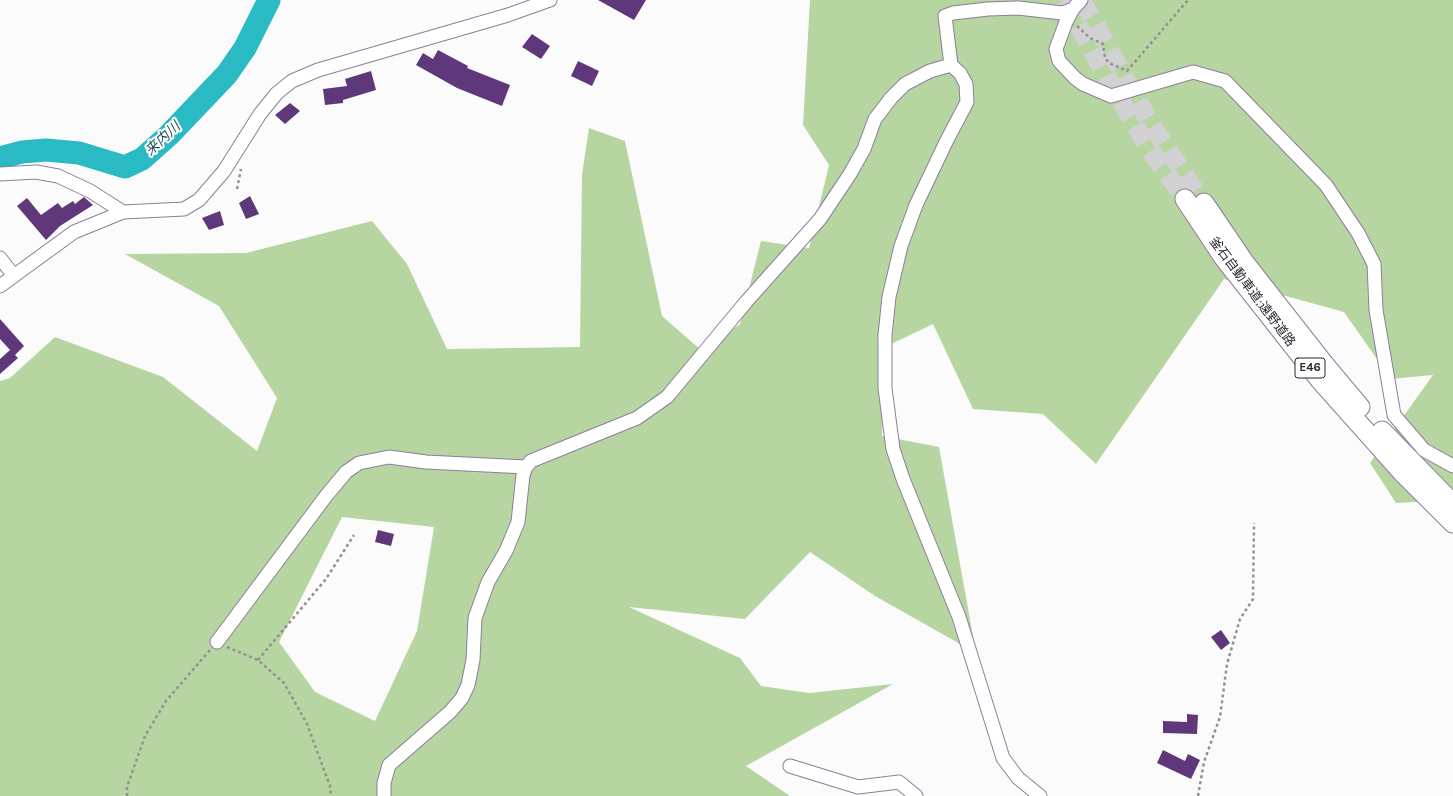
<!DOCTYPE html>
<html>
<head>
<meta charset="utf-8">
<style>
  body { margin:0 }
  canvas { display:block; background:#fbfbfb }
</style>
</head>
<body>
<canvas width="1453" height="796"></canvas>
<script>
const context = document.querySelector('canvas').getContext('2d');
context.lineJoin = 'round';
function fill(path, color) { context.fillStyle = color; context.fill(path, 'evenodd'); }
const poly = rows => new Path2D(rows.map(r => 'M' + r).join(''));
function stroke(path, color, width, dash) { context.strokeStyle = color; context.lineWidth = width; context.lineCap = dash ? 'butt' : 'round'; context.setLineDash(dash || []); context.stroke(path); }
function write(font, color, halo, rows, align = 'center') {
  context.font = font + ' Karla,"Noto Sans JP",sans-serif'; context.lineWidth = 4; context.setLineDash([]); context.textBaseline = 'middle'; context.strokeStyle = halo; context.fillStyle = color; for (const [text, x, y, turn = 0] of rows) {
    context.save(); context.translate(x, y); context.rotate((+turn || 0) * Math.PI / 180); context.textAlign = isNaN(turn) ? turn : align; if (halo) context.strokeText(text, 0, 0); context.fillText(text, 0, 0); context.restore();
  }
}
const green = poly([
  [810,0,1453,0,1453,500,1396,503,1370,463,1433,375,1391,379,1344,312,1224,279,1096,464,1043,414,973,409,933,324,885,347,882,436,939,447,976,653,875,596,810,552,745,619,629,607,740,658,761,686,809,693,893,684,746,766,790,796,0,796,0,381,10,378,55,337,163,377,257,451,277,398,219,306,125,254,246,253,372,221,407,264,447,349,580,347,582,175,589,128,625,141,662,316,701,350,740,324,761,241,809,248,829,165,803,125],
  [342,517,434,527,417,631,375,721,315,692,279,642]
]);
const river = poly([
  [0,158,22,152,46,150,79,153,125,167,142,159,169,135,227,74,245,48,269,0]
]);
const building = poly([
  [598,0,646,0,634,20],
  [532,34,550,46,541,59,522,47],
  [438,50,468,66,467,68,510,85,502,106,457,88,416,65,423,53,433,59],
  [578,61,599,71,592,86,571,76],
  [371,71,376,90,343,100,343,103,325,105,323,89,347,86,345,79],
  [290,103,300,111,285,124,275,115],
  [250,196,259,214,246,219,239,203],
  [84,197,93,205,60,226,46,240,17,206,27,198,41,215,58,203,62,208,73,201,75,204],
  [220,211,224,225,209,230,202,218],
  [0,319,24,346,15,355,18,358,0,374,0,359,10,350,0,339],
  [378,530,394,534,391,546,375,542],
  [1221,630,1230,643,1221,650,1211,637],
  [1187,714,1198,715,1197,734,1163,733,1163,721,1187,722],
  [1163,750,1185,761,1188,754,1200,760,1191,779,1157,763]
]);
const highwayTunnel = poly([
  [1064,0,1112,86,1148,147,1185,199],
  [1082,0,1149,121,1196,192]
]);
const path = poly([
  [1077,26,1090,38,1103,44,1105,58,1109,63,1127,71,1188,0],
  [237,189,241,169],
  [227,647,258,660,284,683,307,724,330,786,331,796],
  [258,660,326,579,354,535],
  [127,796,127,787,145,736,166,701,210,650],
  [1198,796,1204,762,1220,717,1227,664,1240,619,1253,599,1254,523]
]);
const minor = poly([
  [1081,0,1073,9,1066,22,1056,49,1059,61,1075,78,1083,84,1111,96,1193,72,1225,81,1326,185,1358,233,1374,264,1376,310,1394,415,1424,450,1453,466],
  [0,174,36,172,58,176,90,191,123,212],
  [0,258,14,276],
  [0,286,74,232,123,212,184,209,199,200,224,171,260,114,277,93,292,81,318,70,508,15,550,0],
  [217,642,326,496,346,472,359,463,389,457,426,462,526,467],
  [790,766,858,787,899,782,916,796],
  [384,796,384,783,389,765,450,712,462,698,468,685,473,660,475,618,488,582,506,551,518,522,523,475,526,467,531,461,637,418,667,397,746,302,820,219,850,174,864,149,875,119,891,98,905,84,930,71,951,65],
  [1040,796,1018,778,1003,758,959,617,903,479,893,449,885,388,885,335,889,297,901,246,916,205,946,142,967,102,966,84,960,73,951,65,945,16,953,13,988,9,1018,8,1062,13,1073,9]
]);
const highway = poly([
  [1185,199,1224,258,1320,380,1402,472,1453,523],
  [1204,203,1244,262,1324,364,1360,407],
  [1382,431,1453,504]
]);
const shields = [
  [1310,368,30]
];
const shieldNames = [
  ["E46",1310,368]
];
const streetNames = [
  ["釜石自動車道;遠野道路",1252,292,53]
];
const waterNames = [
  ["来内川",163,139,-43]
];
fill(green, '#b6d5a1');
stroke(river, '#29bac3', 23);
fill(building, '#5f387c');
stroke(highwayTunnel, '#d1d0d2', 19, [19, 10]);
stroke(minor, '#8d7e9c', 15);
stroke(highway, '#8d7e9c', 21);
stroke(path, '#928f95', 2.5, [3, 3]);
stroke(minor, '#fff', 13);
stroke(highway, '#fff', 19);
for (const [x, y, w] of shields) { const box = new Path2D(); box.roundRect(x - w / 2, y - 10, w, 20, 3); context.fillStyle = '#fff'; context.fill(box); stroke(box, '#2a2430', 1); }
write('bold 12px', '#2a2430', null, shieldNames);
write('13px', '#2a2430', '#fff', streetNames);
write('italic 14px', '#195256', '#fff', waterNames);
</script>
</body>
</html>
